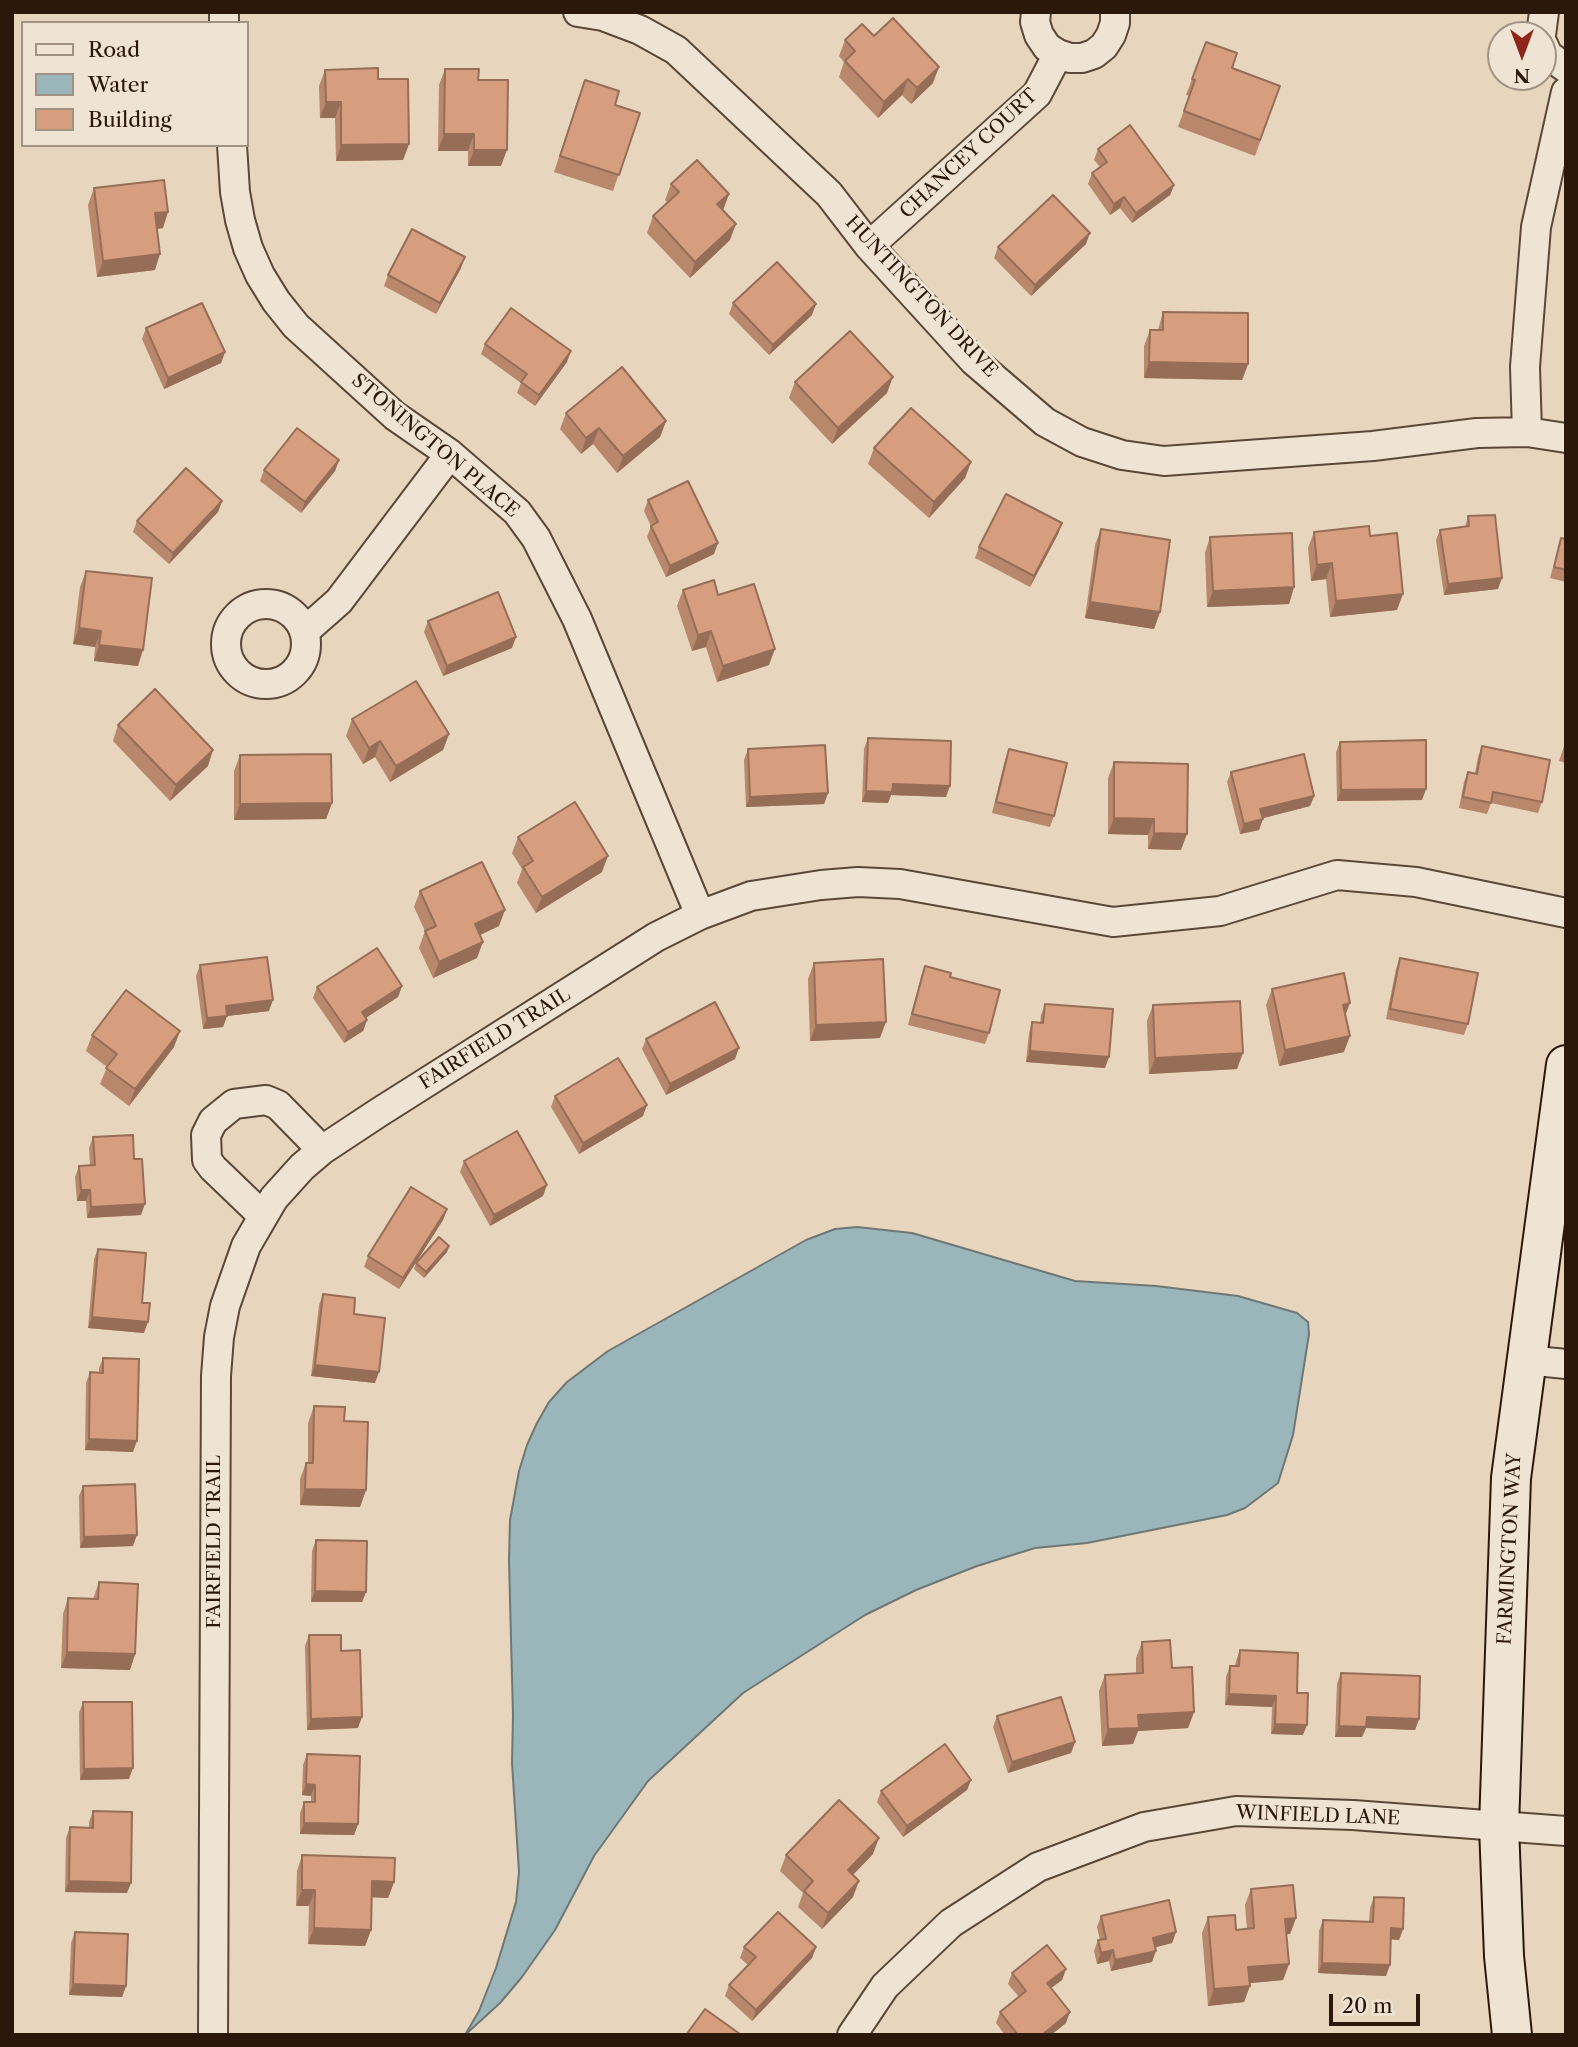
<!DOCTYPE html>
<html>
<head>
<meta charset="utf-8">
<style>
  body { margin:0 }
  #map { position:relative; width:1578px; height:2047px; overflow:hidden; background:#e7d5bd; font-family:"Libre Caslon Text",serif }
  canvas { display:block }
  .frame { position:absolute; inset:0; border:14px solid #2c180a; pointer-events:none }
  .legend { position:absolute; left:21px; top:21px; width:228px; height:126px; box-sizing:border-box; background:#efe4d4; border:2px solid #a19283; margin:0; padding:9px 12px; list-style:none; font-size:21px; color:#2c180a }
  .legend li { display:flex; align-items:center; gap:14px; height:35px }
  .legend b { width:35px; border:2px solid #a19283 }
  .north { position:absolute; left:1487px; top:21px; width:70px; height:70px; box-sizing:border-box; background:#efe4d4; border:2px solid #a19283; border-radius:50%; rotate:180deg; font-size:19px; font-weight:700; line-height:28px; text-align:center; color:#2c180a }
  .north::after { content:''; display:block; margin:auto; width:24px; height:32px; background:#8f2418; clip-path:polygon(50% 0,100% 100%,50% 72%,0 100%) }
  .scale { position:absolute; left:1329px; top:1994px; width:91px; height:32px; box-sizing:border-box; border:4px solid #2c180a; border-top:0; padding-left:9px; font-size:21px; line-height:24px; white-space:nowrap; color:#2c180a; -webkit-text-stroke:5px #efe4d4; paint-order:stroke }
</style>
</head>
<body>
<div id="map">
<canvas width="1578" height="2047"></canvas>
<div class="frame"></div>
<ul class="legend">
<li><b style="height:9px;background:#efe4d4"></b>Road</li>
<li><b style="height:19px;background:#9bb6bb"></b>Water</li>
<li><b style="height:19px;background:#d69d7e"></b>Building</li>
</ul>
<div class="north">N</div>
<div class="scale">20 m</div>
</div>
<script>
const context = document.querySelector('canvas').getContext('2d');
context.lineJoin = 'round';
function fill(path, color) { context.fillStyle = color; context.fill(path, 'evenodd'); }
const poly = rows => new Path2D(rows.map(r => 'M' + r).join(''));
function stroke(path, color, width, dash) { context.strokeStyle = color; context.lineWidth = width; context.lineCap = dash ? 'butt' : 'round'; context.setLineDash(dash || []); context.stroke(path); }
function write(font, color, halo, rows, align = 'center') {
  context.font = font + ' "Libre Caslon Text",serif'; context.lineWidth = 6; context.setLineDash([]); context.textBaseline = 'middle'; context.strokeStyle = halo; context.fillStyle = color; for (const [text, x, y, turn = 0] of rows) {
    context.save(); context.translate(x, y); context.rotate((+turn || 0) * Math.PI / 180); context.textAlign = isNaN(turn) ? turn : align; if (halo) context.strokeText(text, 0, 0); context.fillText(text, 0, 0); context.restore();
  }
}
const water = poly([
  [857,1227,912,1233,1075,1281,1156,1286,1238,1296,1297,1313,1308,1322,1309,1334,1293,1435,1278,1483,1245,1508,1227,1515,1087,1543,1035,1548,977,1566,916,1590,865,1615,743,1693,648,1781,594,1856,555,1930,522,1977,500,2003,465,2035,479,2011,496,1968,516,1902,519,1872,512,1763,513,1716,509,1560,510,1520,519,1471,527,1445,537,1423,549,1402,567,1382,608,1351,806,1240,835,1229,857,1227]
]);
const street = poly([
  [224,12,224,23],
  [578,12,603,16,640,30,676,50,829,194,869,246,974,361,1045,422,1082,442,1122,455,1164,461,1373,446,1477,433,1527,432,1566,438],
  [1036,12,1035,22,1039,35,1047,47,1058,54,1070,58,1082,58,1094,54,1104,46,1111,35,1115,23,1115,12],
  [1541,35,1544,12],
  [1543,44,1548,55,1566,68],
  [232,145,235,192,240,220,248,248,260,275,276,301,296,326,395,416,450,454,517,512,536,538,577,619,700,915],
  [869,246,1037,94,1058,54],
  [1527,432,1525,367,1536,227,1566,92],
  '226 644a40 40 0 1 1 80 0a40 40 0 1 1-80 0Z',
  [305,631,339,601,450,454],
  [263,1216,213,1168,207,1160,206,1135,213,1121,234,1104,266,1100,278,1105,322,1150],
  [1526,1360,1566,1364],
  [213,2035,216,1376,219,1337,225,1306,246,1246,274,1198,302,1167,322,1150,378,1113,656,937,700,915,751,896,821,885,858,882,900,884,1113,922,1220,911,1337,875,1416,882,1566,913],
  [852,2035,885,1986,951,1923,1038,1867,1144,1827,1236,1811,1353,1815,1566,1831]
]);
const secondary = poly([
  [1512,2035,1504,1956,1499,1826,1511,1478,1566,1065]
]);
const wall = poly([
  [874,36,933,83,911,104,902,95,878,118,839,77,844,62,839,56,845,40],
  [1206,42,1232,68,1280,86,1255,156,1178,127,1189,96,1186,95],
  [445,69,478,80,501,166,468,166,468,151,438,151,439,85],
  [325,70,409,144,403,160,336,161,335,118,320,118,319,86],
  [579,96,615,105,640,113,613,191,554,172],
  [1098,149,1174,185,1170,195,1132,223,1120,208,1110,215,1088,184,1092,173,1100,167,1094,160],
  [671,184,729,194,723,210,730,240,690,278,647,233,653,216,668,203,665,200],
  [94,188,163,228,157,229,155,270,97,277,88,205],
  [1086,244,1031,296,994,258,998,247],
  [461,268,436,314,384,286,388,275],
  [733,303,812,315,769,355,729,314],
  [1163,312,1248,364,1242,380,1144,378,1144,346,1150,330,1158,330],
  [146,328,225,352,221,363,164,389,142,339],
  [485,344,567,362,535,406,517,393,521,383,481,354],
  [795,382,887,393,832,444,789,398],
  [566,413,666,421,660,437,617,473,593,444,581,454,560,429],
  [874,448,971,462,965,478,929,518,868,464],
  [339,460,335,471,301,513,260,481,264,470],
  [648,500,714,554,666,577,647,537,651,526,644,511],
  [222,501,218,512,169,564,133,532,137,521],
  [1468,516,1498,589,1444,595,1436,540,1440,530,1465,527],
  [1062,523,1058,534,1030,587,975,558,979,547],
  [1101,529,1160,612,1154,629,1085,618,1095,545],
  [1314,532,1370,536,1397,610,1330,617,1326,579,1311,581,1308,548],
  [1210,537,1294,587,1289,604,1207,607,1205,553],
  [1561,538,1566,539,1566,582,1550,578],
  [86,571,138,666,94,661,95,647,73,644,80,587],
  [683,590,718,595,769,665,717,682,706,647,692,651,677,606],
  [428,621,512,648,443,676,424,632],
  [352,719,449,734,443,750,390,782,375,757,363,764,346,736],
  [118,725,208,766,170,801,113,741],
  [868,738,946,797,891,795,888,803,862,802,864,749],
  [1566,740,1566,763,1559,761],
  [1340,742,1426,789,1422,800,1337,801,1336,752],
  [1482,746,1542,802,1538,813,1491,803,1487,814,1459,808,1464,782,1468,772,1475,773,1478,757],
  [748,749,828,793,824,804,746,807,744,760],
  [1009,749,1054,816,1050,827,992,813,1005,760],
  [240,755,332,803,326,819,234,820,234,771],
  [1114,762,1181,850,1148,849,1148,835,1108,834,1108,778],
  [1231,772,1314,796,1310,806,1263,818,1259,830,1240,834,1227,782],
  [518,837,602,872,536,913,517,883,522,869,512,853],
  [420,891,499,926,480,935,477,958,433,978,419,948,425,931,414,907],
  [1400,958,1468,1024,1464,1035,1386,1019,1396,969],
  [814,963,880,1038,810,1041,808,979],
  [200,965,269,1011,227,1016,223,1027,203,1029,196,976],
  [925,966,950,977,989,1033,985,1044,908,1025,921,977],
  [402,986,398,997,365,1018,367,1020,363,1031,344,1043,313,998,317,987],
  [1272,989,1346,1016,1344,1052,1279,1066,1266,1005],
  [1045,1004,1105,1068,1026,1062,1029,1033,1032,1022,1040,1023,1041,1015],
  [1153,1005,1237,1069,1149,1074,1147,1021],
  [92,1035,174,1047,129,1106,100,1084,107,1067,86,1051],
  [646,1039,735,1059,666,1095,642,1049],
  [555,1096,643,1116,579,1154,551,1107],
  [93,1137,134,1159,141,1215,87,1218,86,1201,77,1201,75,1177,79,1166,90,1165,89,1148],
  [464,1161,543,1196,490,1226,460,1172],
  [447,1209,443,1220,399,1289,364,1267,368,1256],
  [449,1246,447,1252,424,1278,414,1269,416,1263],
  [98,1249,142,1303,144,1333,88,1328,94,1259],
  [323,1294,354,1314,375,1383,311,1376,319,1305],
  [103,1358,133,1452,85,1450,86,1383,90,1372,99,1373,99,1368],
  [314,1406,344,1421,366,1490,360,1507,300,1505,300,1479,306,1463,308,1463,308,1423],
  [83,1486,133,1546,80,1548,79,1496],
  [316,1540,366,1592,362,1602,311,1602,312,1551],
  [99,1582,135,1654,130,1670,61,1668,63,1614,68,1598,93,1599],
  [309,1635,341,1651,358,1728,307,1730,305,1646],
  [1142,1642,1172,1668,1194,1712,1188,1728,1138,1731,1133,1744,1102,1746,1099,1691,1105,1675,1136,1673,1136,1658],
  [1240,1650,1297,1693,1303,1735,1271,1734,1272,1707,1225,1705,1226,1677,1230,1666,1235,1666,1236,1661],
  [1341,1673,1419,1719,1415,1730,1366,1728,1362,1737,1335,1737,1337,1684],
  [83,1702,129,1779,80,1780,79,1713],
  [997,1716,1075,1742,1071,1753,1008,1773,993,1727],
  [307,1754,358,1824,354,1835,300,1834,300,1813,304,1802,311,1802,311,1796,302,1795,303,1765],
  [971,1780,967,1790,903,1837,877,1802,881,1791],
  [93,1811,127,1893,65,1892,66,1838,70,1827,89,1828,89,1822],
  [873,1854,853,1875,853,1897,822,1929,798,1907,803,1893,780,1871,786,1855],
  [302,1855,394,1882,388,1898,372,1897,371,1930,365,1946,308,1944,309,1906,296,1906,297,1871],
  [1251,1889,1296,1918,1290,1934,1286,1934,1289,1964,1283,1980,1250,1983,1244,2002,1208,2006,1202,1933,1208,1917,1236,1930,1247,1929,1245,1905],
  [1374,1897,1403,1929,1399,1940,1391,1939,1386,1976,1318,1973,1319,1931,1323,1920,1369,1922,1370,1908],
  [1101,1916,1176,1932,1172,1943,1155,1947,1152,1962,1111,1971,1109,1961,1097,1964,1094,1951,1098,1940,1100,1940,1097,1927],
  [75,1932,126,1986,122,1997,69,1995,71,1943],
  [744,1947,816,1947,812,1958,752,2021,725,1996,729,1985,748,1965,740,1958],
  [1066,1969,1062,1980,1051,1988,1066,2023,1051,2035,1005,2035,996,2023,1000,2012,1019,1997,1008,1984,1012,1973]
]);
const shadedWall = poly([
  [939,67,933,83,911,104,917,88],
  [908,79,902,95,878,118,884,102],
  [326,102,341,102,335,118,320,118],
  [444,134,474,134,468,151,438,151],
  [409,144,403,160,336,161,341,145],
  [474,150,507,150,501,166,468,166],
  [1174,185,1170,195,1132,223,1136,213],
  [729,194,723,210,711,220,717,204],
  [1124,197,1120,208,1110,215,1114,204],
  [168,212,163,228,149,230,155,213],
  [736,224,730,240,690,278,695,262],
  [1090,233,1086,244,1031,296,1035,285],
  [160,254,155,270,97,277,103,261],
  [465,257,461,268,436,314,440,303],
  [816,304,812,315,769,355,773,345],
  [571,351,567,362,535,406,539,395],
  [225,352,221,363,164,389,168,378],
  [1149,362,1248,364,1242,380,1144,378],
  [893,377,887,393,832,444,838,428],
  [666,421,660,437,617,473,623,456],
  [599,428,593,444,581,454,586,438],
  [339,460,335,471,301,513,305,502],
  [971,462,965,478,929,518,934,502],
  [222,501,218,512,169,564,173,553],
  [1062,523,1058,534,1030,587,1034,576],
  [718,543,714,554,666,577,670,566],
  [1332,563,1326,579,1311,581,1317,565],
  [1502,578,1498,589,1444,595,1448,584],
  [1294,587,1289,604,1207,607,1213,591],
  [1403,594,1397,610,1330,617,1336,601],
  [1090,602,1160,612,1154,629,1085,618],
  [79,628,101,631,95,647,73,644],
  [711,631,706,647,692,651,698,635],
  [516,637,512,648,443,676,447,666],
  [99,645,143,650,138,666,94,661],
  [775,649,769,665,717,682,723,666],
  [449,734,443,750,390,782,396,766],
  [380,741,375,757,363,764,369,748],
  [213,750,208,766,170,801,176,785],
  [893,784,950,786,946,797,891,795,888,803,862,802,866,791],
  [1426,789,1422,800,1337,801,1341,790],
  [828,793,824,804,746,807,750,797],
  [1314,796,1310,806,1256,820,1260,809],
  [332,803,326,819,234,820,240,804],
  [1114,818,1154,819,1148,835,1108,834],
  [1263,819,1259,830,1240,834,1244,824],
  [1154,833,1187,834,1181,850,1148,849],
  [608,856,602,872,536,913,542,897],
  [505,910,499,926,469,940,475,924],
  [483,942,477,958,433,978,439,962],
  [402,986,398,997,358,1023,362,1012],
  [273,1000,269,1011,227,1016,223,1027,203,1029,207,1018,226,1006],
  [1350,1003,1344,1019,1343,1005],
  [367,1020,363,1031,344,1043,348,1032],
  [886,1022,880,1038,810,1041,816,1025],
  [180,1031,174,1047,129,1106,135,1089],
  [1350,1036,1344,1052,1279,1066,1285,1050],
  [739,1048,735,1059,666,1095,670,1084],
  [1030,1051,1109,1057,1105,1068,1026,1062],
  [1243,1053,1237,1069,1149,1074,1155,1058],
  [647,1105,643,1116,579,1154,583,1143],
  [547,1185,543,1196,490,1226,494,1215],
  [81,1190,90,1190,86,1201,77,1201],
  [145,1204,141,1215,87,1218,91,1207],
  [447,1209,443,1220,399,1289,403,1278],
  [449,1246,447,1252,424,1278,426,1272],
  [92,1317,148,1322,144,1333,88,1328],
  [315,1365,379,1372,375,1383,311,1376],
  [89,1439,137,1441,133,1452,85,1450],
  [305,1489,366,1490,360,1507,300,1505],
  [137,1535,133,1546,80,1548,84,1537],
  [315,1591,366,1592,362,1602,311,1602],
  [67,1652,135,1654,130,1670,61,1668],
  [1229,1694,1276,1696,1272,1707,1225,1705],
  [1194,1712,1188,1728,1138,1731,1133,1744,1102,1746,1108,1729,1138,1715],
  [362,1717,358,1728,307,1730,311,1719],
  [1367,1717,1419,1719,1415,1730,1366,1728,1362,1737,1335,1737,1339,1726],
  [1275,1724,1307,1725,1303,1735,1271,1734],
  [1075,1742,1071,1753,1008,1773,1012,1762],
  [133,1768,129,1779,80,1780,84,1769],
  [971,1780,967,1790,903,1837,907,1826],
  [306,1784,315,1785,311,1796,302,1795],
  [304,1823,358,1824,354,1835,300,1834],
  [879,1838,873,1854,842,1886,848,1870],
  [69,1881,131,1883,127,1893,65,1892],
  [372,1881,394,1882,388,1898,366,1897],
  [859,1881,853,1897,822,1929,828,1913],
  [302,1890,315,1890,309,1906,296,1906],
  [1296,1918,1290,1934,1279,1935,1285,1919],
  [314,1928,371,1930,365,1946,308,1944],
  [1391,1928,1403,1929,1399,1940,1387,1939],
  [1176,1932,1172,1943,1149,1949,1153,1938],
  [816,1947,812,1958,752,2021,756,2010],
  [1113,1950,1109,1961,1097,1964,1101,1953],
  [1156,1951,1152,1962,1111,1971,1115,1960],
  [1322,1963,1390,1965,1386,1976,1318,1973],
  [1289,1964,1283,1980,1242,1984,1248,1967],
  [1066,1969,1062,1980,1043,1994,1047,1983],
  [73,1984,126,1986,122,1997,69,1995],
  [1250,1986,1244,2002,1208,2006,1214,1989],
  [1070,2012,1066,2023,1051,2035,1042,2035]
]);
const building = poly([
  [893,18,939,67,917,88,908,79,884,102,845,61,855,51,845,40,862,24,874,36,893,18],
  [1206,42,1237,53,1232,68,1280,86,1260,140,1184,111,1195,80,1192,79,1206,42],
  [378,68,378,79,408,79,409,144,341,145,341,102,326,102,325,70,378,68],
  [445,69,479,69,478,80,508,80,507,150,474,150,474,134,444,134,445,69],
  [585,80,619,91,615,105,640,113,619,175,560,156,585,80],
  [1130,125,1174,185,1136,213,1124,197,1114,204,1092,173,1107,162,1098,149,1130,125],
  [697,160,729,194,717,204,736,224,695,262,653,216,679,192,671,184,697,160],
  [164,180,168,212,155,213,160,254,103,261,94,188,164,180],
  [1053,195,1090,233,1035,285,998,247,1053,195],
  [412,229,465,257,440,303,388,275,412,229],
  [777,262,816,304,773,345,733,303,777,262],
  [202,303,225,352,168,378,146,328,202,303],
  [511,308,571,351,539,395,521,382,527,374,485,344,511,308],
  [1163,312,1248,313,1248,364,1149,362,1150,330,1163,330,1163,312],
  [850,331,893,377,838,428,795,382,850,331],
  [622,367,666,421,623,456,599,428,586,438,566,413,622,367],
  [911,408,971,462,934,502,874,448,911,408],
  [297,428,339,460,305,502,264,470,297,428],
  [186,468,222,501,173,553,137,521,186,468],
  [688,481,718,543,670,566,651,526,658,522,648,500,688,481],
  [1006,494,1062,523,1034,576,979,547,1006,494],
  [1495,515,1502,578,1448,584,1440,530,1469,526,1468,516,1495,515],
  [1369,526,1370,536,1397,533,1403,594,1336,601,1332,563,1317,565,1314,532,1369,526],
  [1101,529,1170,540,1160,612,1090,602,1101,529],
  [1292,533,1294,587,1213,591,1210,537,1292,533],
  [1561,538,1566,539,1566,570,1554,567,1561,538],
  [86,571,152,578,143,650,99,645,101,631,79,628,86,571],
  [714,580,718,595,754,584,775,649,723,666,711,631,698,635,683,590,714,580],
  [498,592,516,637,447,666,428,621,498,592],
  [416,681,449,734,396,766,380,741,369,748,352,719,416,681],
  [155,689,213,750,176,785,118,725,155,689],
  [868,738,951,741,950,786,893,784,892,792,866,791,868,738],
  [1426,740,1426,789,1341,790,1340,742,1426,740],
  [825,745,828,793,750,797,748,749,825,745],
  [1482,746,1550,760,1542,802,1493,792,1491,803,1463,797,1468,772,1477,774,1482,746],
  [1009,749,1067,763,1054,816,996,802,1009,749],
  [331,754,332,803,240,804,240,755,331,754],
  [1304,754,1314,796,1260,809,1263,819,1244,824,1231,772,1304,754],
  [1114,762,1188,764,1187,834,1154,833,1154,819,1114,818,1114,762],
  [575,802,608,856,542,897,523,867,533,861,518,837,575,802],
  [482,862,505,910,475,924,483,942,439,962,425,931,436,926,420,891,482,862],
  [377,948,402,986,362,1012,367,1020,348,1032,317,987,377,948],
  [267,957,273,1000,226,1006,227,1016,207,1018,200,965,267,957],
  [1400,958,1478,973,1468,1024,1390,1009,1400,958],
  [883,959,886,1022,816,1025,814,963,883,959],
  [925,966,951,973,950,977,1000,990,989,1033,912,1014,925,966],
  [1344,973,1350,1003,1343,1005,1350,1036,1285,1050,1272,989,1344,973],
  [126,990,180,1031,135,1089,106,1068,117,1054,92,1035,126,990],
  [1240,1001,1243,1053,1155,1058,1153,1005,1240,1001],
  [715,1002,739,1048,670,1084,646,1039,715,1002],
  [1045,1004,1113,1009,1109,1057,1030,1051,1032,1022,1043,1023,1045,1004],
  [618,1058,647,1105,583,1143,555,1096,618,1058],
  [517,1131,547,1185,494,1215,464,1161,517,1131],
  [133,1135,134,1159,142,1159,145,1204,91,1207,90,1190,81,1190,79,1166,95,1165,93,1137,133,1135],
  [411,1187,447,1209,403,1278,368,1256,411,1187],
  [439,1237,449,1246,426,1272,416,1263,439,1237],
  [98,1249,146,1253,142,1303,150,1303,148,1322,92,1317,98,1249],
  [323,1294,355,1298,354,1314,385,1318,379,1372,315,1365,323,1294],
  [103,1358,139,1359,137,1441,89,1439,90,1372,103,1373,103,1358],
  [314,1406,345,1407,344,1421,368,1422,366,1490,305,1489,306,1463,313,1463,314,1406],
  [135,1484,137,1535,84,1537,83,1486,135,1484],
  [316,1540,367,1541,366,1592,315,1591,316,1540],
  [99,1582,138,1584,135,1654,67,1652,68,1598,98,1599,99,1582],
  [309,1635,341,1635,341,1651,360,1650,362,1717,311,1719,309,1635],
  [1170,1640,1172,1668,1192,1667,1194,1712,1138,1715,1139,1728,1108,1729,1105,1675,1143,1673,1142,1642,1170,1640],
  [1240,1650,1298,1653,1297,1693,1308,1693,1307,1725,1275,1724,1276,1696,1229,1694,1230,1666,1239,1666,1240,1650],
  [1341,1673,1420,1676,1419,1719,1367,1717,1366,1727,1339,1726,1341,1673],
  [1061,1697,1075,1742,1012,1762,997,1716,1061,1697],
  [83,1702,132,1702,133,1768,84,1769,83,1702],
  [945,1744,971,1780,907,1826,881,1791,945,1744],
  [307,1754,360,1756,358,1824,304,1823,304,1802,315,1802,315,1785,306,1784,307,1754],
  [839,1800,879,1838,848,1870,859,1881,828,1913,804,1891,813,1881,786,1855,839,1800],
  [93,1811,132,1812,131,1883,69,1881,70,1827,93,1828,93,1811],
  [302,1855,395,1858,394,1882,372,1881,371,1930,314,1928,315,1890,302,1890,302,1855],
  [1293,1885,1296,1918,1285,1919,1289,1964,1248,1967,1250,1986,1214,1989,1208,1917,1235,1915,1236,1930,1254,1928,1251,1889,1293,1885],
  [1374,1897,1404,1898,1403,1929,1391,1928,1390,1965,1322,1963,1323,1920,1373,1922,1374,1897],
  [1169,1900,1176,1932,1153,1938,1156,1951,1115,1960,1113,1950,1101,1953,1098,1940,1106,1939,1101,1916,1169,1900],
  [778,1912,816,1947,756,2010,729,1985,756,1957,744,1947,778,1912],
  [75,1932,128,1934,126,1986,73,1984,75,1932],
  [1047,1945,1066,1969,1047,1983,1070,2012,1042,2035,1018,2035,1000,2012,1026,1991,1012,1973,1047,1945],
  [705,2009,740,2034,740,2035,686,2035,705,2009]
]);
const streetNames = [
  ["CHANCEY COURT",969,154,-43],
  ["HUNTINGTON DRIVE",921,297,47],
  ["STONINGTON PLACE",435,446,40],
  ["FAIRFIELD TRAIL",495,1039,-32],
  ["FAIRFIELD TRAIL",215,1542,-90],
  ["FARMINGTON WAY",1510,1549,-87],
  ["WINFIELD LANE",1318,1816,2]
];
fill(water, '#9bb6bb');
stroke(water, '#6f7774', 2);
stroke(street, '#5b4737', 32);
stroke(secondary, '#2c180a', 42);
stroke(street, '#efe4d4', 28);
stroke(secondary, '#efe4d4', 38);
fill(wall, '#b8876c');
fill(shadedWall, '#966e58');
fill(building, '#d69d7e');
stroke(building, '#966e58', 2);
write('19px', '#2c180a', '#efe4d4', streetNames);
</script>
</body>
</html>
